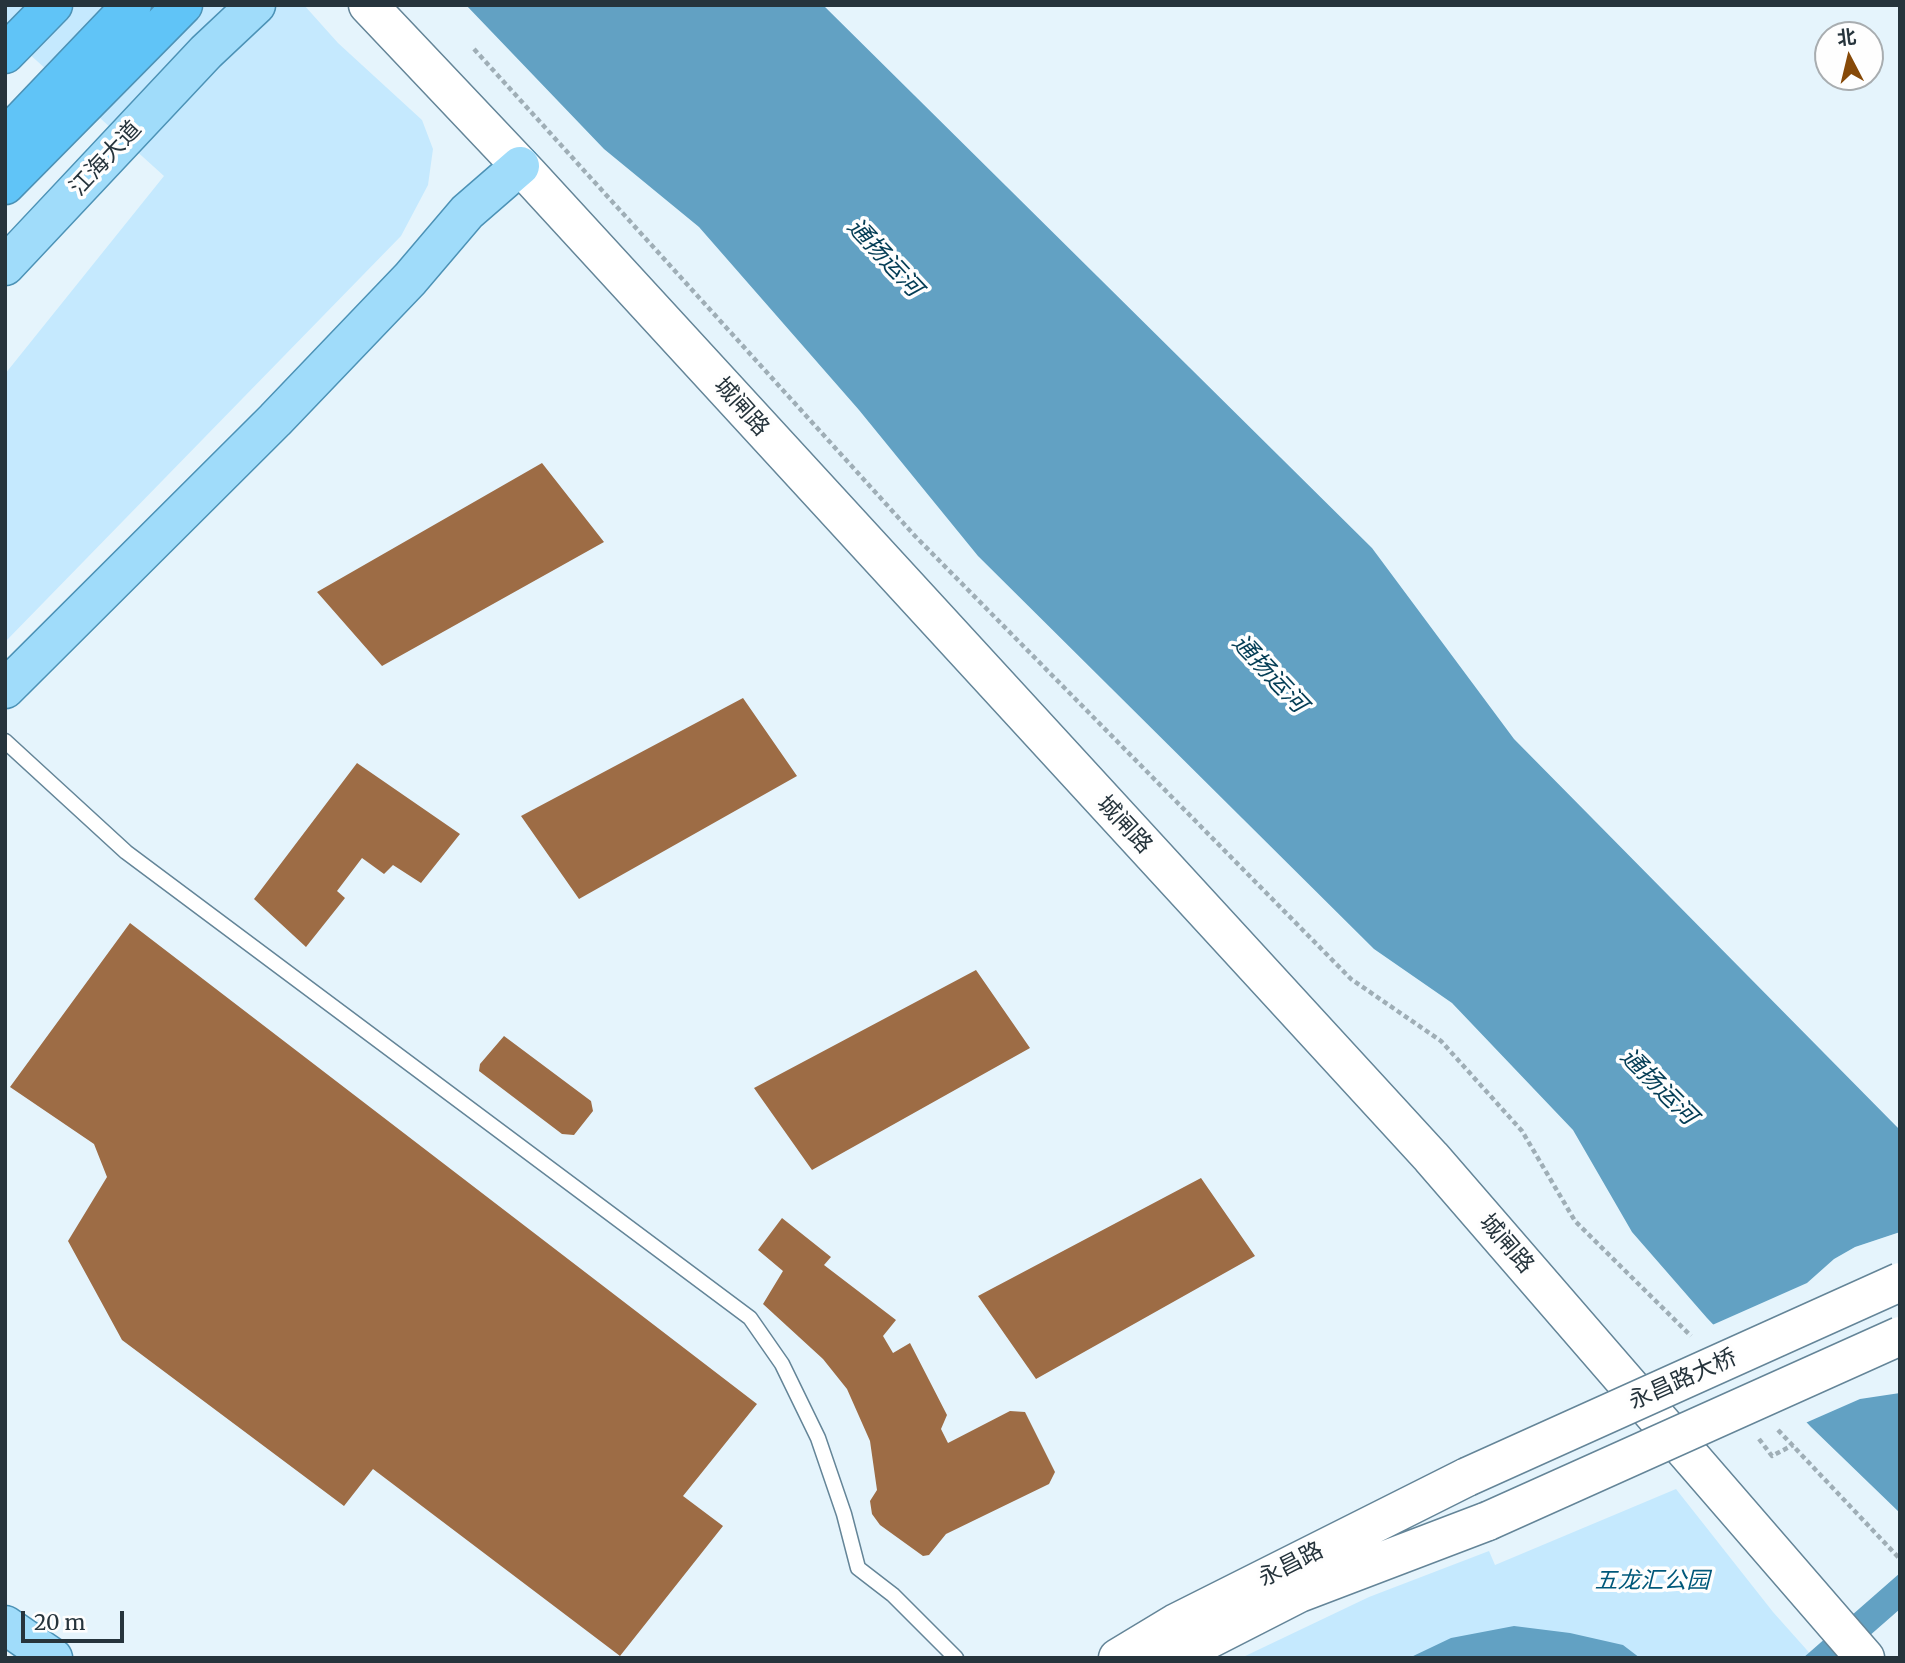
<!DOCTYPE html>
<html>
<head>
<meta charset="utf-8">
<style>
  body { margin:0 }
  #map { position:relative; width:1905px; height:1663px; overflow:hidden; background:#e5f4fc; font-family:Merriweather,"Noto Sans SC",serif }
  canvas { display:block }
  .frame { position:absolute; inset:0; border:7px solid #26343c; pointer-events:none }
  .north { position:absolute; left:1814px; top:21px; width:70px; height:70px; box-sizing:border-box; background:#fefefe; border:2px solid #a8adb0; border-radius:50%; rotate:353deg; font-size:19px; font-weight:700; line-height:28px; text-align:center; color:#26343c }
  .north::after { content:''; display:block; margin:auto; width:24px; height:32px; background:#864908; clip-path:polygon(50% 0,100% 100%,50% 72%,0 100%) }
  .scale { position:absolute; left:21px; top:1611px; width:103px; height:32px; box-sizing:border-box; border:4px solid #26343c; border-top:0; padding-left:9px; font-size:21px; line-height:24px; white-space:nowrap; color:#26343c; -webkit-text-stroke:5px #fefefe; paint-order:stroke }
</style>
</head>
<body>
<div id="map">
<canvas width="1905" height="1663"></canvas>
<div class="frame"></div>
<div class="north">北</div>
<div class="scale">20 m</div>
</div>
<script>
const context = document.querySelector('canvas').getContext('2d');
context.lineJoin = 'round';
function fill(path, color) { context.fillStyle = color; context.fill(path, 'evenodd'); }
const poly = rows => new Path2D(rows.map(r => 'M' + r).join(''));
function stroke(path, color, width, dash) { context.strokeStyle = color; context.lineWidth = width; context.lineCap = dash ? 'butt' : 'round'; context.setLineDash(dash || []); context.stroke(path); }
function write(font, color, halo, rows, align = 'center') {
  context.font = font + ' Merriweather,"Noto Sans SC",serif'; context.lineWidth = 7; context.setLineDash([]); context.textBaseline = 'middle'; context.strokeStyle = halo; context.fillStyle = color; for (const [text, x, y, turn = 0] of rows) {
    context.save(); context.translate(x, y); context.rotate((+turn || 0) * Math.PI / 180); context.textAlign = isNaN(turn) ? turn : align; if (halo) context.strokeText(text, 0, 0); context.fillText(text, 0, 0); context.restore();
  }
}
const green = poly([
  [5,5,304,5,338,43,422,120,433,149,428,185,401,236,5,642,5,374,164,176,5,32],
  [1676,1489,1773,1612,1814,1658,1241,1658,1369,1597,1489,1551,1495,1565]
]);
const water = poly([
  [466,5,823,5,1372,548,1514,739,1900,1130,1900,1513,1811,1427,1707,1318,1632,1232,1573,1130,1452,1003,1374,949,978,556,859,410,699,227,604,149],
  [1900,1573,1900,1609,1844,1658,1803,1658],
  [1514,1626,1570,1633,1623,1645,1640,1658,1409,1658,1451,1638]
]);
const pier = poly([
  [1900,1232,1900,1393,1860,1399,1803,1424,1710,1326,1807,1283,1834,1259,1855,1247]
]);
const building = poly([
  [542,463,604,542,382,666,317,592],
  [743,698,797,776,579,899,521,816],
  [357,763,460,834,421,883,393,865,384,874,362,858,337,891,345,898,306,947,254,899],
  [130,923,757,1404,683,1496,723,1526,620,1656,373,1469,344,1506,122,1340,68,1241,107,1177,94,1144,10,1087],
  [976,970,1030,1048,812,1170,754,1088],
  [504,1036,591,1101,593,1111,574,1135,562,1134,479,1071,480,1064],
  [1201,1178,1255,1256,1036,1379,978,1296],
  [782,1218,831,1257,824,1265,896,1320,883,1336,893,1353,910,1343,947,1415,941,1429,948,1443,1010,1411,1025,1412,1055,1472,1049,1484,946,1534,929,1555,923,1556,880,1525,872,1514,870,1501,877,1490,870,1441,847,1389,823,1359,763,1304,783,1271,758,1250]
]);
const path = poly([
  [474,49,915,536,1351,979,1441,1041,1522,1131,1575,1221,1691,1336],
  [1778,1430,1900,1559],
  [1759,1439,1772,1456,1793,1445]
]);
const lane = poly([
  [5,741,126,852,750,1318,782,1364,818,1438,844,1514,858,1568,893,1595,956,1658]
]);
const secondary = poly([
  [368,5,528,174,1431,1157,1865,1658],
  [1118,1658,1176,1623,1467,1477],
  [1172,1658,1299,1593,1488,1521]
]);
const primary = poly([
  [5,266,206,52,256,5],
  [5,689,275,420,410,279,467,212,520,166],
  [5,1625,53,1658]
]);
const highway = poly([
  [5,54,53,5],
  [5,138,132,5],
  [5,185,183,5]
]);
const secondaryBridge = poly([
  [1467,1477,1900,1282],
  [1488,1521,1900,1336]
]);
const streetNames = [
  ["江海大道",106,159,-47],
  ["城闸路",741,407,48],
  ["城闸路",1124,825,47],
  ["城闸路",1506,1244,49],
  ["永昌路大桥",1683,1380,-24],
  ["永昌路",1291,1565,-27]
];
const parkNames = [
  ["五龙汇公园",1652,1581]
];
const waterNames = [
  ["通扬运河",884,258,47],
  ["通扬运河",1269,674,47],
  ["通扬运河",1658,1087,45]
];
fill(green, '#c5e9fe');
fill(water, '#62a1c3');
fill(pier, '#e5f4fc');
fill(building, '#9d6c45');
stroke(lane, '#648598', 17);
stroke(secondary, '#648598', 41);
stroke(primary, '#4c92b6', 41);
stroke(highway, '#4c92b6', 41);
stroke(path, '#9faeb6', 4.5, [5, 3.5]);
stroke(lane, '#fff', 14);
stroke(secondary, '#fff', 38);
stroke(primary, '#a0dcfa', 38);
stroke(highway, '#60c4f7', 38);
stroke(secondaryBridge, '#648598', 41, []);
stroke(secondaryBridge, '#fff', 38);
write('23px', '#26343c', '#fefefe', streetNames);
write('italic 23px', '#00587a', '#fefefe', parkNames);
write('italic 24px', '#043d55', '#fefefe', waterNames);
</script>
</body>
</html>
